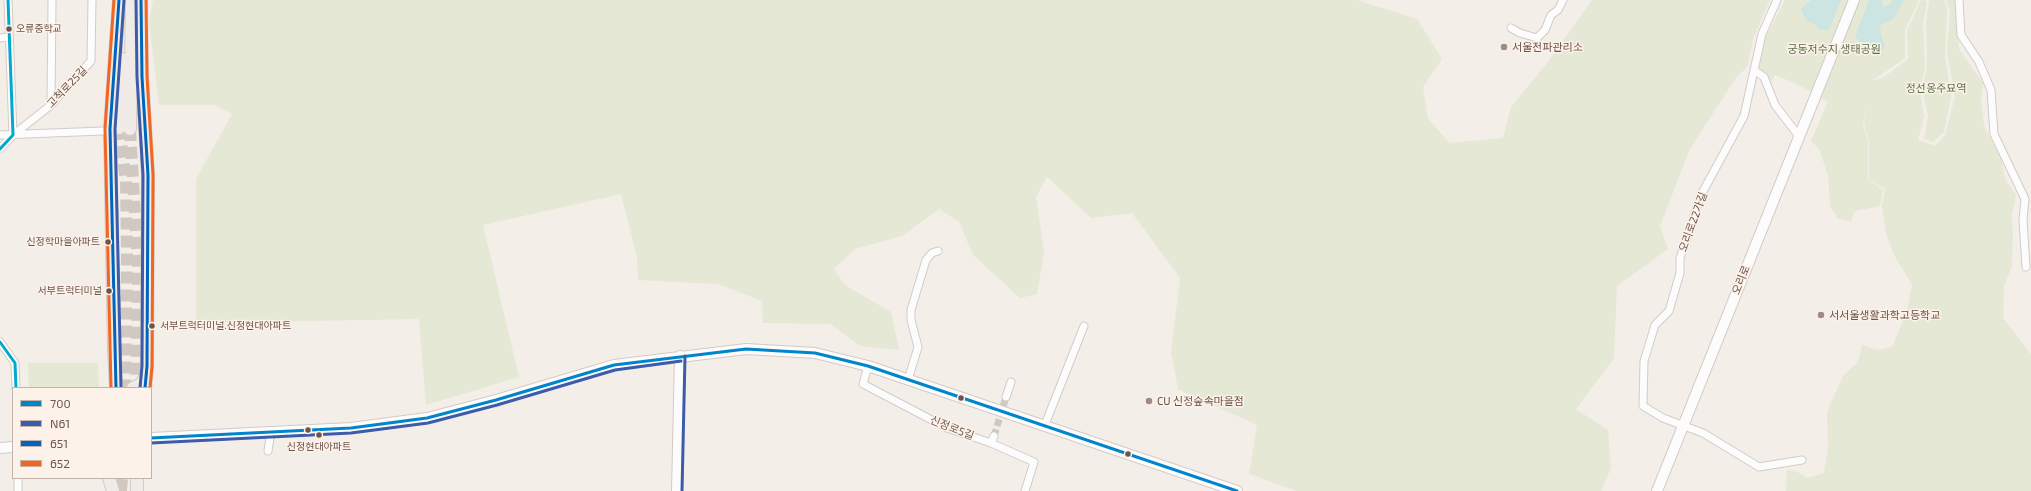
<!DOCTYPE html>
<html>
<head>
<meta charset="utf-8">
<style>
  body { margin:0 }
  #map { position:relative; width:2031px; height:491px; overflow:hidden; background:#f4eee9; font-family:"Exo 2",sans-serif }
  canvas { display:block }
  .legend { position:absolute; left:12px; top:387px; width:140px; height:92px; box-sizing:border-box; background:#fcf2e9; border:1px solid #c3b3ab; margin:0; padding:5px 7px; list-style:none; font-size:12px; color:#6d544d }
  .legend li { display:flex; align-items:center; gap:8px; height:20px }
  .legend b { width:20px; border:1px solid #c3b3ab }
</style>
</head>
<body>
<div id="map">
<canvas width="2031" height="491"></canvas>
<ul class="legend">
<li><b style="height:5px;background:#0085ca"></b>700</li>
<li><b style="height:5px;background:#3d5bab"></b>N61</li>
<li><b style="height:5px;background:#0065bd"></b>651</li>
<li><b style="height:5px;background:#f26522"></b>652</li>
</ul>
</div>
<script>
const context = document.querySelector('canvas').getContext('2d');
context.lineJoin = 'round';
function fill(path, color) { context.fillStyle = color; context.fill(path, 'evenodd'); }
const poly = rows => new Path2D(rows.map(r => 'M' + r).join(''));
function stroke(path, color, width, dash) { context.strokeStyle = color; context.lineWidth = width; context.lineCap = dash ? 'butt' : 'round'; context.setLineDash(dash || []); context.stroke(path); }
function write(font, color, halo, rows, align = 'center') {
  context.font = font + ' "Exo 2","Noto Sans KR",sans-serif'; context.lineWidth = 3; context.setLineDash([]); context.textBaseline = 'middle'; context.strokeStyle = halo; context.fillStyle = color; for (const [text, x, y, turn = 0] of rows) {
    context.save(); context.translate(x, y); context.rotate((+turn || 0) * Math.PI / 180); context.textAlign = isNaN(turn) ? turn : align; if (halo) context.strokeText(text, 0, 0); context.fillText(text, 0, 0); context.restore();
  }
}
const green = poly([
  [153,0,1357,0,1417,19,1442,59,1423,87,1428,119,1450,143,1503,138,1511,107,1548,62,1592,0,1770,0,1753,39,1748,66,1735,79,1690,149,1660,226,1668,249,1617,286,1614,358,1576,409,1608,430,1611,468,1601,491,1297,491,1249,474,1257,425,1178,389,1171,352,1180,278,1132,213,1091,218,1047,177,1036,197,1044,252,1037,294,1020,298,973,255,959,222,939,209,902,236,855,249,834,269,845,285,891,312,899,350,860,346,831,324,763,323,762,301,718,284,638,280,637,257,621,194,483,225,519,377,426,405,419,319,196,323,196,179,232,114,215,105,159,105,149,22],
  [1785,0,1919,0,1905,30,1905,58,1872,81,1884,77,1908,59,1907,31,1921,0,1925,0,1927,3,1923,23,1925,68,1920,90,1924,117,1918,140,1935,146,1945,135,1955,97,1947,51,1950,10,1946,0,1955,0,1959,49,1983,83,1981,100,1984,126,2002,161,2005,179,2016,195,2012,214,2013,237,2012,266,2004,286,2003,318,2031,354,2031,491,1786,491,1787,470,1796,471,1807,478,1824,473,1828,447,1827,412,1843,376,1858,362,1862,345,1877,350,1892,347,1907,311,1912,285,1894,255,1886,234,1882,205,1885,188,1869,181,1869,144,1864,122,1868,99,1863,123,1868,144,1868,181,1883,189,1880,206,1855,211,1851,221,1838,219,1830,206,1828,175,1819,149,1811,141,1828,102,1797,84,1775,75,1770,83,1757,69,1764,40],
  [1929,0,1944,0,1947,9,1945,56,1951,97,1944,132,1933,142,1924,139,1928,116,1922,89,1927,67,1926,22],
  [28,363,98,363,99,388,29,388]
]);
const water = poly([
  [1812,0,1841,0,1829,30,1821,30,1813,23,1807,21,1804,16,1801,8],
  [1869,0,1881,0,1884,7,1890,4,1893,0,1904,0,1893,19,1880,25,1881,35,1885,46,1883,49,1864,45,1855,37]
]);
const streetTunnel = poly([
  [994,436,1006,397]
]);
const primaryTunnel = poly([
  [119,128,126,181,127,256,125,388],
  [130,129,138,266,136,388],
  [121,491,122,478]
]);
const street = poly([
  [8,0,13,135],
  [1777,0,1762,34,1744,116,1701,195,1680,258,1680,273,1669,311,1655,325,1644,361,1643,406,1663,418,1703,433,1759,467,1802,460],
  [1959,0,1961,35,1979,62,1991,90,1994,134,2025,199,2023,220,2026,267],
  [1511,28,1520,33,1537,38,1545,30,1551,15,1558,10,1563,0],
  [0,38,9,37],
  [1755,71,1764,77,1775,105,1798,135],
  [51,105,52,0],
  [0,135,103,131],
  [0,149,13,135,51,105,91,61,92,0],
  [0,342,15,363,16,388],
  [868,366,863,384,947,428,991,443,1034,462,1025,491],
  [908,380,918,347,911,320,911,310,926,260,932,253,938,251],
  [1006,397,1011,382],
  [1044,427,1084,326],
  [991,443,994,436],
  [268,451,271,431],
  [18,478,18,491]
]);
const secondary = poly([
  [151,438,351,428,427,418,496,400,614,365,746,349,815,353,868,366,1237,491],
  [0,448,13,447],
  [677,491,680,356],
  [1657,491,1854,0]
]);
const primary = poly([
  [141,0,142,77,148,175,147,366,145,388],
  [119,128,122,59],
  [130,129,132,0],
  [116,388,114,348,110,129,119,0],
  [133,388,141,384,146,376],
  [109,478,113,491],
  [137,491,137,478]
]);
const bus1 = poly([
  [151,438,351,428,427,418,496,400,614,365,746,349,815,353,868,366,1237,491]
]);
const bus2 = poly([
  [136,0,137,77,143,175,142,366,140,388],
  [121,388,115,129,124,0],
  [151,443,351,433,428,423,497,405,615,370,681,361],
  [682,491,685,356]
]);
const bus3 = poly([
  [141,0,142,77,148,175,147,366,145,388],
  [116,388,110,129,119,0]
]);
const bus4 = poly([
  [146,0,147,77,153,175,152,366,150,388],
  [111,388,105,129,114,0]
]);
const bus5 = poly([
  [0,149,13,135,8,0],
  [0,342,15,363,16,388]
]);
const markers = [
  [9,29,3.5,"#6d544d"],
  [1504,47,4,"#9c8a84"],
  [108,242,3.5,"#6d544d"],
  [109,291,3.5,"#6d544d"],
  [1821,315,4,"#9c8a84"],
  [152,326,3.5,"#6d544d"],
  [961,398,3.5,"#6d544d"],
  [1149,401,4,"#9c8a84"],
  [308,430,3.5,"#6d544d"],
  [319,435,3.5,"#6d544d"],
  [1128,454,3.5,"#6d544d"]
];
const busNames = [
  ["오류중학교",16,29],
  ["신정학마을아파트",100,242,"right"],
  ["서부트럭터미널",102,291,"right"],
  ["서부트럭터미널.신정현대아파트",160,326],
  ["신정현대아파트",319,447,"center"]
];
const poiNames = [
  ["서울전파관리소",1512,47],
  ["서서울생활과학고등학교",1829,315],
  ["CU 신정숲속마을점",1157,401]
];
const parkNames = [
  ["궁동저수지 생태공원",1834,49],
  ["정선옹주묘역",1936,88]
];
const streetNames = [
  ["고척로25길",67,87,-46],
  ["오리로22가길",1693,222,-70],
  ["오리로",1741,280,-68],
  ["신정로5길",952,428,22]
];
fill(green, '#e4e8d5');
fill(water, '#cce4e2');
stroke(streetTunnel, '#d2c8c2', 7, [7, 3.5]);
stroke(primaryTunnel, '#d2c8c2', 12, [12, 6]);
stroke(street, '#d3cbc7', 9);
stroke(secondary, '#d3cac6', 12);
stroke(primary, '#d3c9c6', 14);
stroke(street, '#fdfcfc', 7);
stroke(secondary, '#fdfcfc', 10);
stroke(primary, '#f0ebe6', 12);
stroke(bus1, '#0085ca', 3);
stroke(bus2, '#3d5bab', 3);
stroke(bus3, '#0065bd', 3);
stroke(bus4, '#f26522', 3);
stroke(bus5, '#00a9ce', 3);
for (const [x, y, r, color] of markers) { const dot = new Path2D(); dot.arc(x, y, r, 0, 2 * Math.PI); context.fillStyle = color; context.fill(dot); stroke(dot, '#fcf2e9', 1.5); }
write('10px', '#6d544d', '#fcf2e9', busNames, 'left');
write('11px', '#6d544d', '#fcf2e9', poiNames, 'left');
write('11px', '#5b7247', '#fcf2e9', parkNames);
write('11px', '#6d544d', '#fcf2e9', streetNames);
</script>
</body>
</html>
